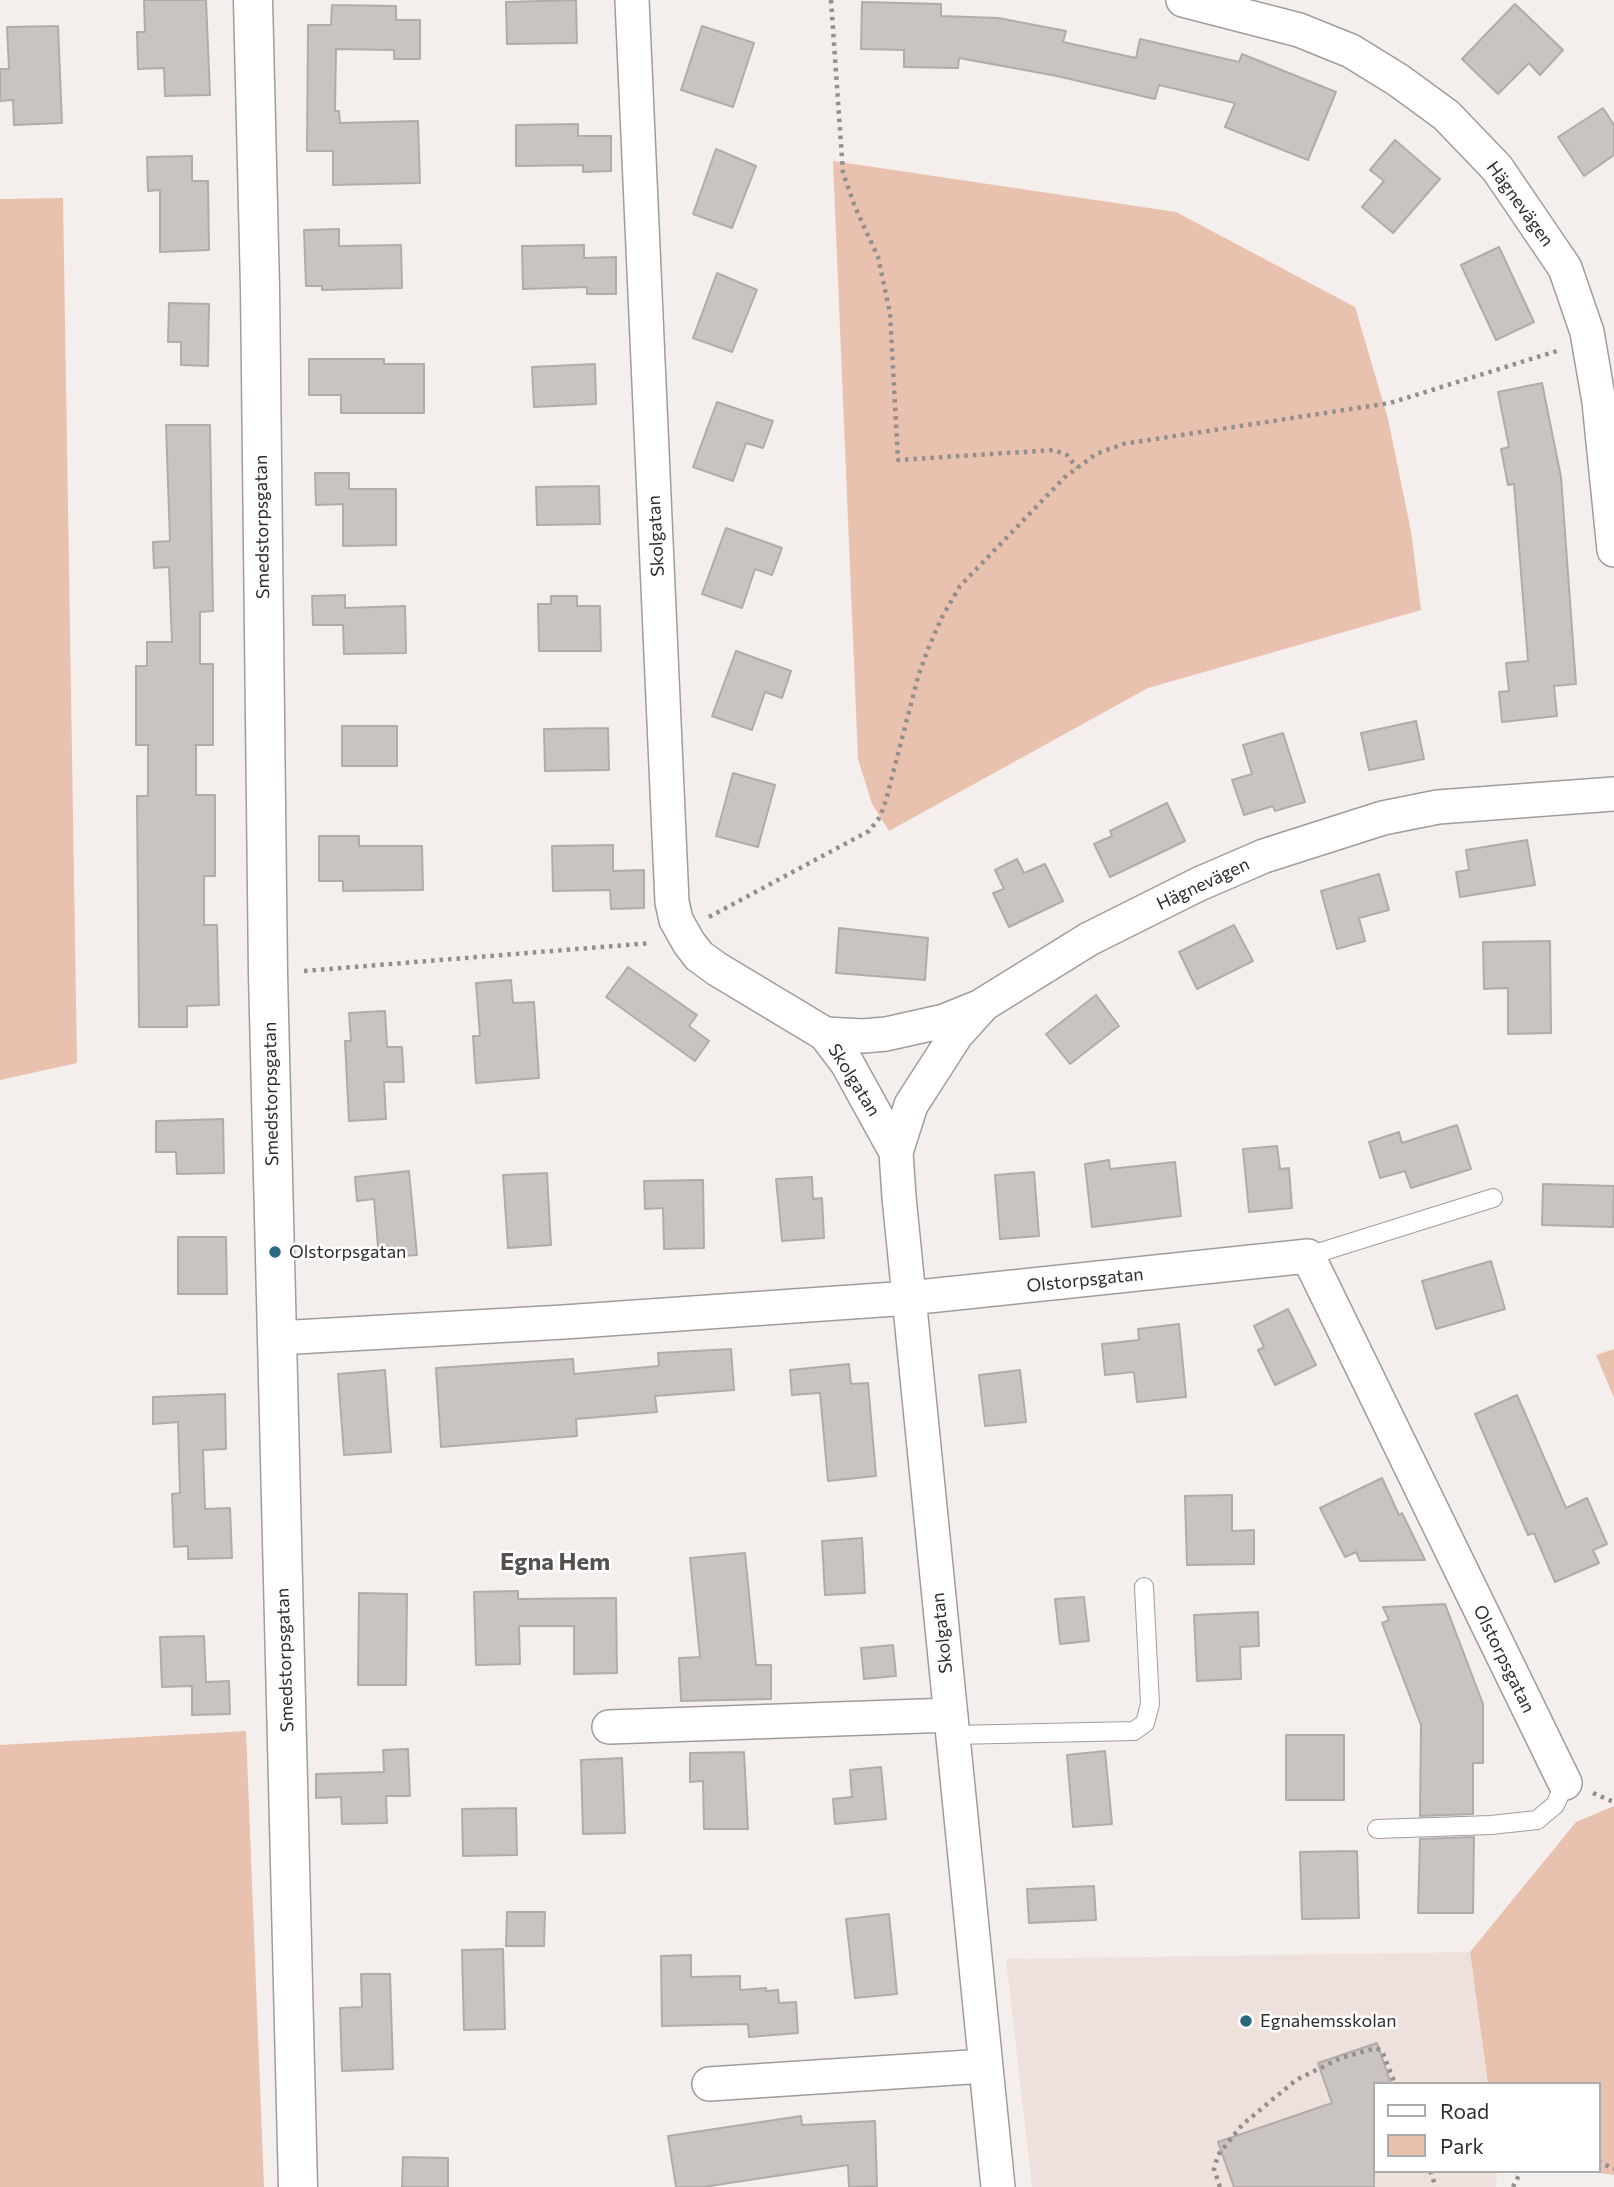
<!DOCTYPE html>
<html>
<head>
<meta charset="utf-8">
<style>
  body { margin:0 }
  #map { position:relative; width:1614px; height:2187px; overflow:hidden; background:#f4efed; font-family:Commissioner,sans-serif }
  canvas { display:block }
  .legend { position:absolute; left:1373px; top:2082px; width:228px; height:91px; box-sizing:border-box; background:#fff; border:2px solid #ababab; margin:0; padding:9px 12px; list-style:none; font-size:21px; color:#2e2d2c }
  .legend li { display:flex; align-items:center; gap:14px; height:35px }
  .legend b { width:35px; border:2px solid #ababab }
</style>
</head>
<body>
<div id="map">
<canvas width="1614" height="2187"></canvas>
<ul class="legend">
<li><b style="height:9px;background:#fff"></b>Road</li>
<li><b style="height:19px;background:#e9c1af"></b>Park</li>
</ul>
</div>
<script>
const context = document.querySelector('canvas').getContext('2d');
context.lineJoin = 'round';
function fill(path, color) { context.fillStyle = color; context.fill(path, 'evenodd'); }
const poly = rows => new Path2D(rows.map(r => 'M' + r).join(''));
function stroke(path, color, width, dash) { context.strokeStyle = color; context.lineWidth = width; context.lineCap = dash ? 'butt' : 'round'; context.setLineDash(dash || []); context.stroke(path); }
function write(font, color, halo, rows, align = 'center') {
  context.font = font + ' Commissioner,sans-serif'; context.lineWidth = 5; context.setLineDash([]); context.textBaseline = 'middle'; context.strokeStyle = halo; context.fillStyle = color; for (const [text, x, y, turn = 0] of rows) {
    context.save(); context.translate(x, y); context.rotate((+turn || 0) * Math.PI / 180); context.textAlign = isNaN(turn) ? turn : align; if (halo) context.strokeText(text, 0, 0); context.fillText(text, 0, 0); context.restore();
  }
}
const built = poly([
  [1470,1952,1488,2084,1374,2084,1374,2171,1497,2171,1496,2187,1032,2187,1006,1959]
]);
const green = poly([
  [833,161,1176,212,1355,307,1388,419,1411,531,1421,610,1148,688,889,831,872,804,858,759],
  [63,198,77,1063,0,1080,0,199],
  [1614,1349,1614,1398,1596,1355],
  [246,1731,264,2187,0,2187,0,1745],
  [1614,1806,1614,2175,1587,2171,1598,2171,1598,2084,1488,2084,1470,1952,1576,1822]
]);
const building = poly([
  [144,0,206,0,210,95,165,96,164,68,138,69,137,32,145,32,144,0],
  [576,0,577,43,507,44,506,2,576,0],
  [862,2,941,4,941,16,998,18,1066,31,1063,42,1136,58,1140,39,1239,62,1242,54,1336,92,1308,160,1225,127,1235,103,1159,85,1155,99,1057,76,959,58,958,68,904,67,904,50,861,49,862,2],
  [1515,4,1563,50,1540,75,1529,63,1498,94,1462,59,1515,4],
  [332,5,396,6,396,20,420,20,420,59,394,59,394,50,336,49,335,111,339,111,340,123,418,121,420,183,333,185,333,151,307,151,308,25,331,25,332,5],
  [58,26,62,123,14,125,13,100,0,101,0,69,9,69,7,27,58,26],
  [702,26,754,43,733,107,681,90,702,26],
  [1603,108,1614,125,1614,155,1584,176,1558,137,1603,108],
  [578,124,578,136,611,136,611,171,583,172,583,165,516,166,516,125,578,124],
  [1395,140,1440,179,1393,233,1362,207,1384,181,1370,170,1395,140],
  [716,149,756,166,732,228,693,214,716,149],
  [192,156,192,181,208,181,209,250,160,252,160,190,148,191,147,157,192,156],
  [339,229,339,246,401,245,402,288,322,290,322,286,306,286,304,230,339,229],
  [584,245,584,258,616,257,616,294,587,294,587,287,523,289,522,246,584,245],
  [1499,247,1534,322,1496,340,1461,265,1499,247],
  [717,273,757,290,732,352,693,338,717,273],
  [169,303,209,304,208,366,181,365,181,342,168,342,169,303],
  [309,359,384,359,384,364,424,364,424,413,341,413,341,395,309,395,309,359],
  [595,364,596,404,534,407,532,367,595,364],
  [1542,383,1561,477,1576,684,1554,686,1557,716,1502,722,1499,692,1509,691,1506,663,1528,661,1514,484,1508,485,1501,449,1509,447,1498,392,1542,383],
  [717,402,773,421,763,448,746,443,733,481,693,467,717,402],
  [166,425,210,425,213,611,200,612,200,664,213,664,213,745,196,745,196,795,215,795,215,876,204,876,204,925,217,925,219,1005,187,1006,187,1027,139,1027,137,796,148,796,148,745,136,745,136,666,147,666,147,642,172,642,169,567,154,568,153,542,170,541,166,425],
  [315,473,349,473,349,489,396,489,396,545,343,546,343,504,316,505,315,473],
  [599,486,600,524,537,525,536,487,599,486],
  [726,528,782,548,772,575,755,569,742,608,702,594,726,528],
  [345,595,345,608,405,606,406,653,344,654,343,625,313,625,312,596,345,595],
  [551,596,577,596,577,606,600,606,601,651,539,651,538,604,551,604,551,596],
  [736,651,791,671,782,698,765,692,752,730,712,716,736,651],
  [1416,721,1424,759,1369,770,1361,733,1416,721],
  [342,726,397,726,397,766,342,766,342,726],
  [608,728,609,770,545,771,544,729,608,728],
  [1283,733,1305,802,1275,811,1273,806,1244,815,1232,780,1252,774,1243,745,1283,733],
  [733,773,775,785,758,847,716,836,733,773],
  [1167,803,1185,841,1110,877,1094,844,1112,836,1110,831,1167,803],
  [319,836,359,836,359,846,422,846,423,890,343,891,343,881,319,881,319,836],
  [1527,840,1535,885,1460,897,1456,872,1469,870,1466,850,1527,840],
  [613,845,613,871,644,870,644,908,611,909,610,890,553,891,552,846,613,845],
  [1017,859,1024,873,1045,864,1063,901,1009,927,993,893,1004,889,995,870,1017,859],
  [1379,874,1389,910,1359,918,1365,941,1337,949,1321,891,1379,874],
  [1234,925,1253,961,1197,989,1179,952,1234,925],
  [839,928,928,938,925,980,836,973,839,928],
  [1550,941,1551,1033,1508,1034,1508,988,1484,989,1483,942,1550,941],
  [628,967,697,1015,689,1026,709,1041,695,1061,606,997,628,967],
  [511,980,513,1003,534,1002,539,1078,476,1083,473,1036,480,1036,476,983,511,980],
  [1096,995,1119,1026,1070,1064,1046,1034,1096,995],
  [385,1011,387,1047,402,1047,404,1082,384,1082,386,1119,349,1121,345,1041,351,1041,349,1013,385,1011],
  [223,1119,224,1173,177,1174,176,1152,156,1152,156,1121,223,1119],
  [1457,1125,1471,1169,1411,1188,1405,1171,1380,1178,1369,1142,1399,1132,1402,1143,1457,1125],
  [1277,1146,1280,1169,1289,1168,1292,1208,1249,1212,1243,1149,1277,1146],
  [1109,1160,1110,1169,1175,1162,1181,1216,1092,1227,1085,1164,1109,1160],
  [409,1171,417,1255,379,1258,374,1199,357,1201,355,1177,409,1171],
  [1034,1172,1039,1236,1000,1239,995,1175,1034,1172],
  [547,1173,551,1245,508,1248,503,1175,547,1173],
  [812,1177,813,1199,822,1198,824,1238,782,1241,776,1179,812,1177],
  [703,1180,704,1248,664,1249,663,1208,645,1209,644,1181,703,1180],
  [1543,1184,1614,1186,1613,1227,1542,1225,1543,1184],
  [178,1237,226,1237,227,1294,178,1294,178,1237],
  [1491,1261,1505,1309,1436,1329,1422,1281,1491,1261],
  [1288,1309,1316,1365,1275,1385,1258,1350,1264,1347,1254,1326,1288,1309],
  [1179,1324,1186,1397,1137,1402,1134,1372,1105,1375,1102,1344,1139,1340,1138,1329,1179,1324],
  [731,1349,734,1390,655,1396,657,1412,576,1419,577,1436,441,1447,436,1368,573,1359,574,1374,659,1366,658,1353,731,1349],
  [849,1364,851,1384,868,1383,876,1476,828,1481,820,1393,792,1395,790,1370,849,1364],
  [385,1370,391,1452,344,1455,338,1374,385,1370],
  [1020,1370,1026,1422,985,1426,979,1375,1020,1370],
  [225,1394,226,1449,203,1450,205,1509,230,1508,232,1558,188,1559,188,1546,174,1547,172,1494,180,1493,178,1422,153,1424,153,1397,225,1394],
  [1517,1395,1566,1508,1587,1498,1607,1544,1593,1550,1599,1563,1555,1582,1534,1533,1528,1535,1475,1414,1517,1395],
  [1382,1478,1399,1515,1402,1513,1425,1560,1360,1561,1356,1552,1345,1557,1320,1508,1382,1478],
  [1232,1495,1232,1531,1254,1530,1254,1564,1187,1565,1185,1496,1232,1495],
  [862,1538,865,1593,825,1595,822,1541,862,1538],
  [745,1553,756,1665,771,1665,771,1699,681,1701,679,1658,700,1657,690,1558,745,1553],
  [518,1591,518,1599,616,1598,617,1673,574,1674,574,1626,519,1626,520,1664,476,1665,474,1592,518,1591],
  [359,1593,407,1594,406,1685,358,1685,359,1593],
  [1084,1597,1089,1641,1060,1644,1055,1599,1084,1597],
  [1445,1604,1483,1704,1483,1763,1473,1763,1473,1814,1420,1816,1421,1725,1382,1623,1389,1620,1383,1607,1445,1604],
  [1258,1612,1259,1646,1240,1647,1241,1679,1197,1681,1194,1615,1258,1612],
  [204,1636,206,1682,229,1681,230,1714,192,1715,192,1686,162,1687,160,1637,204,1636],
  [893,1645,896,1676,864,1679,861,1648,893,1645],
  [1286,1735,1344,1735,1344,1800,1286,1800,1286,1735],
  [408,1749,410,1796,386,1796,387,1823,342,1824,341,1797,316,1798,316,1774,384,1772,383,1750,408,1749],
  [1105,1751,1112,1824,1073,1827,1067,1755,1105,1751],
  [744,1752,748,1829,704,1829,703,1781,690,1782,690,1753,744,1752],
  [622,1758,625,1833,583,1834,581,1760,622,1758],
  [881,1767,886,1819,835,1824,833,1799,852,1797,850,1770,881,1767],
  [516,1808,517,1855,463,1856,462,1809,516,1808],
  [1474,1837,1473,1913,1418,1913,1420,1839,1474,1837],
  [1357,1851,1359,1918,1302,1919,1300,1852,1357,1851],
  [1094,1886,1096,1920,1029,1923,1027,1889,1094,1886],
  [507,1912,545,1912,544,1946,506,1946,507,1912],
  [889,1914,897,1994,855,1998,846,1919,889,1914],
  [503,1949,505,2029,464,2030,462,1950,503,1949],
  [691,1955,691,1977,740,1976,740,1990,766,1988,766,1991,778,1990,779,2003,796,2002,798,2033,749,2037,748,2024,662,2026,661,1956,691,1955],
  [361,1974,390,1974,393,2069,342,2071,340,2008,362,2007,361,1974],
  [1377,2043,1391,2084,1374,2084,1374,2187,1234,2187,1218,2142,1332,2103,1318,2063,1377,2043],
  [801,2116,802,2125,875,2121,877,2186,849,2187,848,2165,703,2187,676,2187,668,2136,801,2116],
  [403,2157,448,2158,448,2187,402,2187,403,2157]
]);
const path = poly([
  [831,0,843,173,855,207,878,257,890,313,898,460,1054,450,1067,455,1077,468],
  [709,917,869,831,880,817,886,800,918,677,928,649,942,617,960,586,1065,477,1096,454,1123,444,1390,403,1560,350],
  [304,971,651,943],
  [1593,1793,1614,1802],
  [1598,2161,1614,2169],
  [1430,2171,1436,2187],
  [1220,2187,1214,2169,1218,2155,1242,2125,1296,2080,1341,2058,1376,2048,1382,2051,1395,2084],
  [1513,2187,1521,2171]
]);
const lane = poly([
  [1308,1256,1493,1198],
  [953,1735,1134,1731,1145,1723,1150,1704,1144,1587],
  [1377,1829,1491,1825,1537,1820,1555,1805,1565,1783]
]);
const street = poly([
  [632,0,672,902,676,920,689,943,699,956,717,969,825,1034,847,1063,896,1152,899,1197,998,2187],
  [1183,0,1299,30,1351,51,1398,80,1446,115,1497,168,1565,268,1587,332,1599,402,1614,550],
  [825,1034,863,1036,886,1034,944,1021,979,1007],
  [896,1152,911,1105,956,1035,984,1004,1089,939,1199,884,1264,856,1383,818,1438,807,1614,794],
  [277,1338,564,1322,909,1298,1308,1256,1565,1783],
  [609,1727,951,1715],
  [709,2084,985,2066]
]);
const secondary = poly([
  [253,0,260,288,268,974,298,2187]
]);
const markers = [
  [275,1252,7,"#2a697e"],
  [1246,2021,7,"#2a697e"]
];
const streetNames = [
  ["Hägnevägen",1520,204,54],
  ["Smedstorpsgatan",262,527,-91],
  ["Skolgatan",656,536,-93],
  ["Hägnevägen",1203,884,-25],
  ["Skolgatan",854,1080,58],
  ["Smedstorpsgatan",271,1094,-91],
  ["Olstorpsgatan",1085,1280,-6],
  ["Skolgatan",942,1633,-96],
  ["Olstorpsgatan",1504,1659,64],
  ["Smedstorpsgatan",285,1660,-92]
];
const poiNames = [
  ["Olstorpsgatan",289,1252],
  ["Egnahemsskolan",1260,2021]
];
const districtNames = [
  ["Egna Hem",555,1562]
];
fill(built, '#eee1db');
fill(green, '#e9c1af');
fill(building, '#c9c4c2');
stroke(building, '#b1acaa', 2);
stroke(lane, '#a19c9a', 20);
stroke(street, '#a19c9a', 36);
stroke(secondary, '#a19c9a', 41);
stroke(path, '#928f8e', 4.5, [3.5, 5]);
stroke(lane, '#fff', 18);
stroke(street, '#fff', 33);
stroke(secondary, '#fff', 38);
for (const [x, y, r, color] of markers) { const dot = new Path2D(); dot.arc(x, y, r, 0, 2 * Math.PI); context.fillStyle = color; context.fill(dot); stroke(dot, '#fff', 2.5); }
write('18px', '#2e2d2c', '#fff', streetNames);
write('18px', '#2e2d2c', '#fff', poiNames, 'left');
write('bold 24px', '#54504e', '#fff', districtNames);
</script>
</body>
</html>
